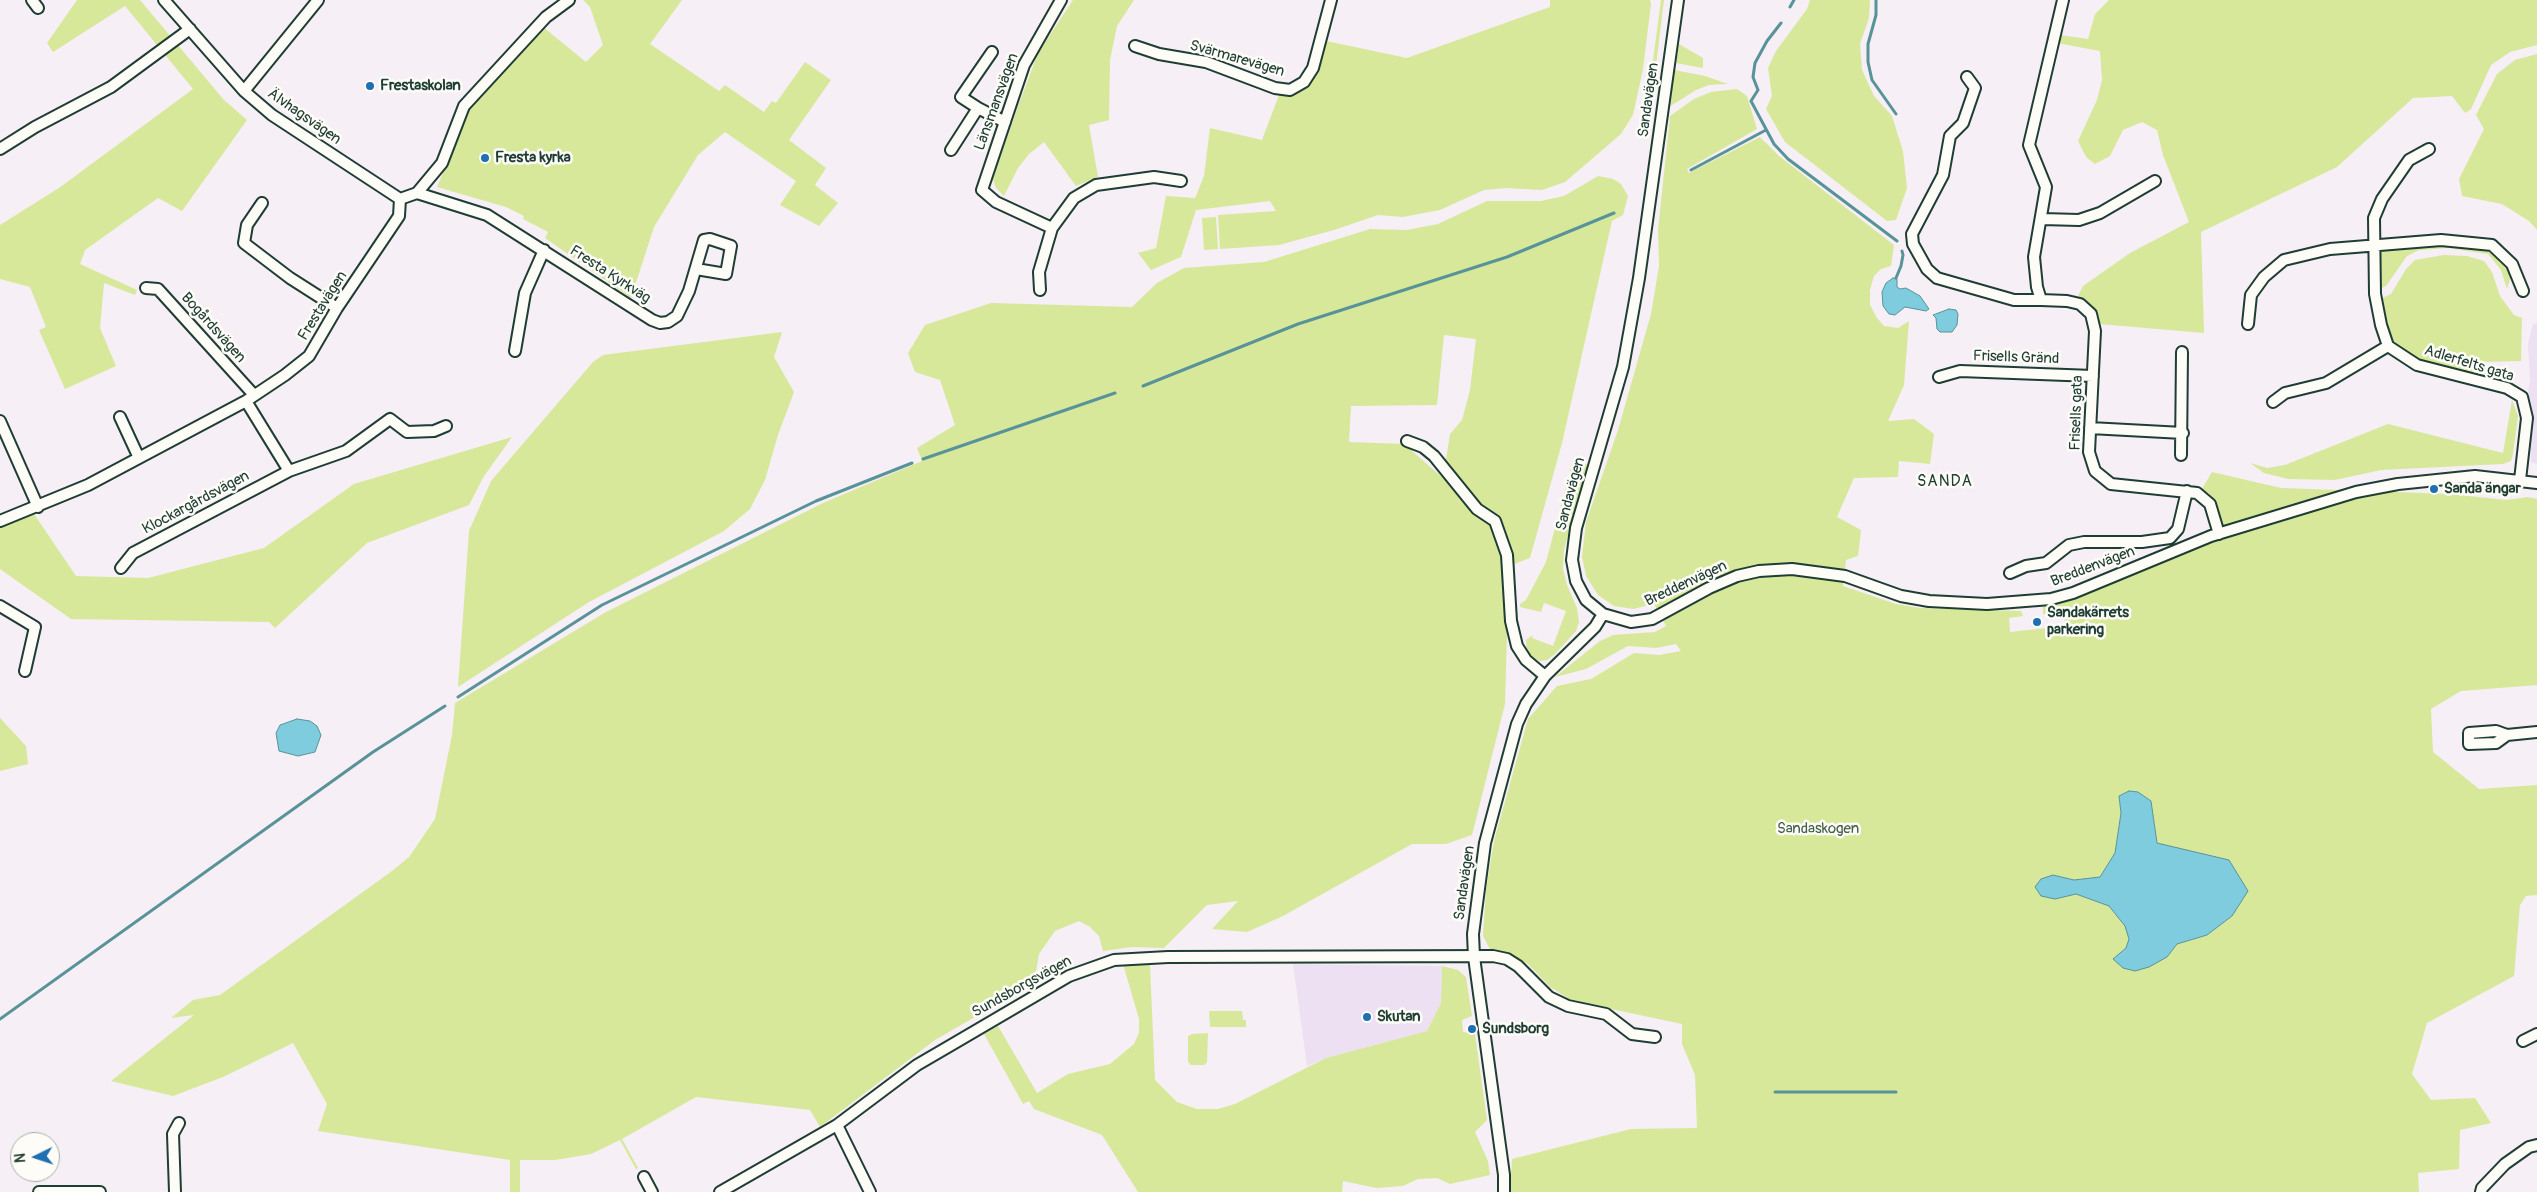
<!DOCTYPE html>
<html>
<head>
<meta charset="utf-8">
<style>
  body { margin:0 }
  #map { position:relative; width:2537px; height:1192px; overflow:hidden; background:#f6eff5; font-family:Pangolin,sans-serif }
  canvas { display:block }
  .north { position:absolute; left:10px; top:1132px; width:50px; height:50px; box-sizing:border-box; background:#fdfcf7; border:1px solid #a4b0a9; border-radius:50%; rotate:266deg; font-size:14px; font-weight:700; line-height:20px; text-align:center; color:#1f3d34 }
  .north::after { content:''; display:block; margin:auto; width:18px; height:22px; background:#1f6fb2; clip-path:polygon(50% 0,100% 100%,50% 72%,0 100%) }
</style>
</head>
<body>
<div id="map">
<canvas width="2537" height="1192"></canvas>
<div class="north">N</div>
</div>
<script>
const context = document.querySelector('canvas').getContext('2d');
context.lineJoin = 'round';
function fill(path, color) { context.fillStyle = color; context.fill(path, 'evenodd'); }
const poly = rows => new Path2D(rows.map(r => 'M' + r).join(''));
function stroke(path, color, width, dash) { context.strokeStyle = color; context.lineWidth = width; context.lineCap = dash ? 'butt' : 'round'; context.setLineDash(dash || []); context.stroke(path); }
function write(font, color, halo, rows, align = 'center') {
  context.font = font + ' Pangolin,sans-serif'; context.lineWidth = 5; context.setLineDash([]); context.textBaseline = 'middle'; context.strokeStyle = halo; context.fillStyle = color; for (const [text, x, y, turn = 0] of rows) {
    context.save(); context.translate(x, y); context.rotate((+turn || 0) * Math.PI / 180); context.textAlign = isNaN(turn) ? turn : align; if (halo) context.strokeText(text, 0, 0); context.fillText(text, 0, 0); context.restore();
  }
}
const built = poly([
  [2537,323,2537,464,2531,462,2527,398,2530,380,2528,344,2533,324],
  [1293,964,1442,966,1441,1003,1427,1031,1326,1058,1307,1066]
]);
const green = poly([
  [77,0,140,0,224,100,247,120,182,211,158,198,85,250,80,264,137,290,135,295,104,283,100,328,116,366,65,389,39,330,46,327,30,287,0,279,0,225,59,188,193,89,125,6,53,52,47,43],
  [583,0,682,0,650,44,719,91,725,85,764,112,772,101,776,103,805,62,831,80,789,140,826,168,815,185,838,203,819,226,780,205,796,181,725,132,698,155,654,227,631,298,545,238,548,232,523,219,524,216,506,207,437,187,470,108,543,27,586,62,603,45,590,7],
  [1073,0,1134,0,1117,26,1110,60,1109,120,1089,125,1098,177,1076,186,1044,142,1029,154,1018,168,1004,196,996,188,993,179,1016,112,1038,53],
  [1550,0,1650,0,1651,4,1643,69,1633,115,1621,134,1565,182,1542,190,1506,188,1484,190,1440,210,1403,217,1378,215,1334,230,1279,245,1220,249,1218,215,1276,211,1270,201,1196,210,1181,257,1151,270,1138,253,1156,248,1166,196,1195,198,1204,176,1210,128,1262,140,1279,95,1292,96,1308,85,1317,69,1326,41,1407,58,1550,7],
  [1661,0,1664,0,1650,115,1645,121],
  [1810,0,1870,0,1869,18,1860,44,1862,70,1874,96,1892,116,1903,151,1907,188,1896,220,1887,221,1785,142,1766,109,1772,96,1768,68,1776,51,1807,9],
  [2109,0,2537,0,2537,45,2510,52,2491,65,2471,109,2465,113,2452,96,2413,98,2337,167,2201,232,2204,333,2099,324,2092,307,2078,296,2083,286,2130,253,2189,222,2163,155,2157,130,2142,122,2123,130,2110,156,2095,164,2086,157,2078,141,2097,100,2102,80,2100,51,2057,43,2060,35,2088,39,2095,14],
  [1679,44,1703,58,1703,68,1676,63],
  [2537,54,2537,230,2529,221,2502,204,2462,196,2459,179,2484,129,2476,115,2497,74,2515,60],
  [1674,70,1705,76,1728,84,1709,85,1696,90,1669,107],
  [1737,89,1747,96,1757,129,1687,169,1689,173,1760,137,1779,156,1894,245,1891,266,1881,269,1874,276,1870,290,1870,305,1877,318,1884,326,1898,328,1909,321,1904,385,1888,421,1914,419,1934,434,1930,464,1899,461,1898,477,1854,478,1837,517,1861,530,1858,556,1846,560,1843,586,1896,604,1920,608,2021,611,2023,616,2009,618,2010,632,2065,626,2064,612,2043,614,2043,607,2071,598,2227,536,2211,495,2202,489,2212,472,2281,488,2450,494,2506,500,2528,497,2537,499,2537,685,2461,691,2431,709,2433,752,2479,789,2537,785,2537,895,2526,896,2520,905,2514,976,2427,1023,2412,1074,2431,1100,2475,1098,2491,1123,2460,1130,2459,1169,2418,1173,2419,1192,1510,1192,1512,1159,1631,1129,1697,1128,1695,1075,1682,1044,1682,1024,1573,1001,1550,987,1528,964,1490,949,1483,936,1486,890,1494,841,1528,719,1557,686,1591,679,1634,653,1659,655,1681,651,1676,644,1656,648,1628,646,1586,669,1555,677,1600,641,1613,635,1655,632,1666,626,1654,604,1633,609,1614,606,1598,595,1586,576,1582,557,1586,522,1618,430,1651,314,1659,266,1658,230,1670,116,1694,99,1711,92],
  [2129,791,2138,792,2151,801,2157,843,2180,851,2232,916,2207,935,2177,944,2167,957,2114,959,2126,948,2129,939,2125,926,2109,906,2076,894,2055,899,2041,896,2053,875,2074,880,2100,877,2115,853,2121,813,2119,797],
  [1598,176,1613,179,1621,184,1628,196,1623,215,1612,221,1562,443,1530,558,1514,564,1501,526,1508,599,1505,704,1472,835,1446,844,1412,844,1283,916,1247,932,1212,929,1238,901,1207,905,1164,948,1132,947,1103,951,1099,936,1090,927,1079,921,1055,931,1039,954,1034,983,935,1040,820,1127,810,1110,696,1097,622,1139,638,1168,636,1169,620,1140,591,1154,555,1160,520,1160,520,1192,510,1192,510,1160,318,1131,327,1104,293,1043,223,1077,173,1096,111,1081,194,1015,171,1018,193,1000,220,995,392,871,409,857,435,819,452,735,455,703,606,612,823,503,922,461,917,448,955,425,940,380,915,372,908,353,925,325,991,303,1132,307,1157,283,1184,268,1264,262,1370,229,1407,230,1438,224,1487,201,1541,201,1564,196],
  [1444,335,1476,339,1470,390,1462,420,1450,434,1443,478,1404,444,1349,442,1351,406,1437,405],
  [1216,217,1218,249,1204,250,1202,218],
  [2449,244,2488,250,2498,255,2507,264,2512,273,2507,289,2501,270,2488,254,2448,248,2419,250,2407,256,2386,286,2377,290,2377,252,2380,248],
  [2444,255,2467,256,2484,261,2492,272,2500,296,2514,315,2522,318,2521,361,2482,362,2479,376,2417,361,2391,343,2380,299,2391,294,2406,269,2415,260],
  [782,332,774,357,794,392,778,435,765,480,750,509,724,531,589,602,458,687,469,531,491,481,593,362,603,355],
  [2512,400,2518,416,2513,454,2511,461,2503,464,2381,470,2335,480,2288,479,2264,473,2250,463,2267,468,2285,465,2388,424,2503,453],
  [512,437,484,476,469,505,367,543,275,628,269,622,71,619,0,569,0,524,32,511,76,576,148,578,264,548,354,484],
  [1573,460,1588,465,1564,550,1563,569,1567,585,1577,608,1579,622,1576,631,1555,654,1547,660,1540,661,1533,658,1527,652,1526,640,1533,635,1532,638,1553,646,1566,611,1544,603,1541,612,1520,607,1520,604,1526,600,1546,562],
  [0,718,26,746,28,764,0,771],
  [1123,964,1150,965,1155,1080,1177,1102,1197,1109,1218,1109,1235,1104,1326,1058,1427,1031,1441,1003,1442,966,1458,970,1466,977,1472,1016,1462,1020,1463,1032,1475,1034,1487,1120,1475,1132,1488,1161,1490,1175,1450,1184,1437,1178,1418,1179,1403,1186,1376,1188,1343,1181,1342,1192,1138,1192,1102,1135,1034,1109,1029,1101,1023,1104,984,1034,998,1026,1037,1093,1068,1074,1110,1064,1134,1044,1139,1033,1139,1019],
  [1209,1011,1242,1011,1243,1020,1246,1020,1246,1027,1210,1027],
  [1208,1033,1207,1062,1204,1065,1191,1065,1188,1062,1188,1036,1192,1034]
]);
const water = poly([
  [1893,278,1897,279,1897,287,1900,289,1906,288,1920,296,1929,309,1926,311,1905,307,1895,315,1889,314,1883,306,1882,292,1886,283,1893,278],
  [1949,309,1956,310,1958,314,1957,325,1952,332,1940,332,1937,329,1936,318,1933,315,1949,309],
  [297,719,310,721,317,726,321,735,315,752,298,756,279,751,276,733,280,725,297,719],
  [2129,791,2138,792,2151,801,2157,843,2229,860,2248,891,2232,916,2207,935,2177,944,2167,957,2149,967,2135,971,2123,968,2113,959,2126,948,2129,939,2125,926,2109,906,2076,894,2055,899,2041,896,2035,887,2041,879,2053,875,2074,880,2100,877,2115,853,2121,813,2119,796,2129,791]
]);
const stream = poly([
  [1876,0,1876,15,1868,44,1868,62,1872,80,1896,114],
  [1790,7,1794,0],
  [1781,23,1767,41,1755,63,1753,77,1758,90,1751,101,1759,116,1774,144,1788,159,1897,241],
  [1691,170,1766,130],
  [1896,278,1901,266,1903,255,1902,251],
  [1143,386,1298,324,1507,257,1614,213],
  [923,459,1115,393],
  [458,697,602,605,816,501,912,463],
  [0,1019,373,752,445,706],
  [1775,1092,1896,1092]
]);
const minor = poly([
  [32,0,38,8],
  [164,0,244,91,272,115,400,199],
  [1061,0,1024,65,982,190,996,202,1052,228,1074,198,1096,185,1154,177,1181,181],
  [1678,0,1639,278,1623,367,1576,528,1572,560,1576,581,1586,600,1603,614,1631,622,1652,619,1709,588,1737,576,1759,571,1792,569,1845,576,1901,596,1929,601,1987,604,2051,599,2073,593,2211,536,2356,492,2398,484,2475,476,2537,483],
  [2063,0,2029,145,2046,187,2034,257,2037,287,2041,300,2067,301,2080,304,2091,314,2095,331,2089,452,2095,471,2111,484,2197,493,2210,504,2219,534],
  [1135,46,1159,54,1206,62,1275,88,1290,90,1304,82,1313,68,1331,0],
  [1967,77,1975,88,1963,123,1950,136,1943,175,1912,234,1913,244,1927,269,1937,278,2014,300,2041,300],
  [244,91,318,0],
  [978,108,1005,122],
  [0,149,35,127,111,87,190,29],
  [2429,149,2409,160,2382,199,2374,218,2375,294,2381,325,2388,346,2417,365,2507,388,2522,397,2527,418,2520,480],
  [951,150,978,108,961,97,992,52],
  [417,193,487,215,652,320,660,323,668,322,677,316,689,291,704,240,710,239,731,246,726,274,696,269],
  [400,199,417,193,442,163,464,106,546,17,569,0],
  [262,203,247,225,244,243,290,278,337,308],
  [2042,219,2079,220,2100,213,2155,181],
  [146,288,158,289,254,395],
  [1040,290,1039,272,1052,228],
  [2248,324,2251,295,2264,277,2284,260,2330,249,2441,240,2492,245,2512,264,2523,291],
  [515,351,525,293,544,250],
  [1939,377,1960,371,2093,376],
  [246,401,289,471],
  [2273,402,2285,393,2326,383,2388,346],
  [120,417,139,458],
  [0,421,38,507],
  [2090,428,2183,433],
  [1407,441,1423,447,1434,456,1477,509,1495,521,1507,555,1511,621,1517,646,1526,660,1545,676],
  [2181,455,2182,352],
  [0,521,88,485,246,401,285,375,309,356,337,308,399,216,400,199],
  [121,568,133,553,289,471,346,451,390,419,407,432,434,431,446,426],
  [2010,573,2026,566,2046,563,2069,545,2084,542,2142,542,2170,538,2178,529,2187,491],
  [0,606,35,627,25,671],
  [2507,735,2496,743,2469,744,2469,733,2496,731,2507,735,2537,732],
  [2523,1041,2537,1034],
  [837,1125,870,1192],
  [644,1177,652,1192],
  [39,1192,100,1192],
  [175,1192,173,1134,179,1123],
  [720,1192,837,1125,917,1065,953,1044,1069,976,1114,960,1168,957,1493,956,1507,959,1518,966,1549,997,1568,1006,1606,1014,1632,1034,1655,1037],
  [1504,1192,1504,1175,1474,957,1473,934,1485,843,1517,724,1526,704,1545,676,1595,627,1603,614],
  [2481,1192,2482,1188,2505,1164,2529,1147,2537,1145]
]);
const markers = [
  [370,86,5,"#1f6fb2"],
  [485,158,5,"#1f6fb2"],
  [2434,489,5,"#1f6fb2"],
  [2037,622,5,"#1f6fb2"],
  [1367,1017,5,"#1f6fb2"],
  [1472,1029,5,"#1f6fb2"]
];
const streetNames = [
  ["Svärmarevägen",1237,59,16],
  ["Sandavägen",1649,100,-82],
  ["Länsmansvägen",997,102,-70],
  ["Älvhagsvägen",304,117,35],
  ["Fresta Kyrkväg",610,275,33],
  ["Frestavägen",323,306,-58],
  ["Bogårdsvägen",213,328,48],
  ["Frisells Gränd",2016,358,2],
  ["Adlerfelts gata",2469,364,17],
  ["Frisells gata",2077,413,-88],
  ["Sandavägen",1571,494,-75],
  ["Klockargårdsvägen",196,503,-28],
  ["Breddenvägen",2093,567,-21],
  ["Breddenvägen",1686,584,-25],
  ["Sandavägen",1465,883,-82],
  ["Sundsborgsvägen",1022,987,-29]
];
const poiNames = [
  ["Frestaskolan",380,86],
  ["Fresta kyrka",495,158],
  ["Sanda ängar",2444,489],
  ["Sandakärrets",2047,613],
  ["parkering",2047,630],
  ["Skutan",1377,1017],
  ["Sundsborg",1482,1029]
];
const parkNames = [
  ["Sandaskogen",1818,829]
];
const neighbourhoodNames = [
  ["SANDA",1945,482]
];
fill(built, '#ede0f2');
fill(green, '#d7e89b');
fill(water, '#7eccdd');
stroke(water, '#589399', 1);
stroke(stream, '#589399', 3);
stroke(minor, '#1f3d34', 14);
stroke(minor, '#fdfcf7', 10);
for (const [x, y, r, color] of markers) { const dot = new Path2D(); dot.arc(x, y, r, 0, 2 * Math.PI); context.fillStyle = color; context.fill(dot); stroke(dot, '#fdfcf7', 2); }
write('15px', '#1f3d34', '#fdfcf7', streetNames);
write('bold 15px', '#1f3d34', '#fdfcf7', poiNames, 'left');
write('15px', '#445f49', '#fdfcf7', parkNames);
context.letterSpacing = '1px';
write('16px', '#1f3d34', '#fdfcf7', neighbourhoodNames);
context.letterSpacing = '0px';
</script>
</body>
</html>
